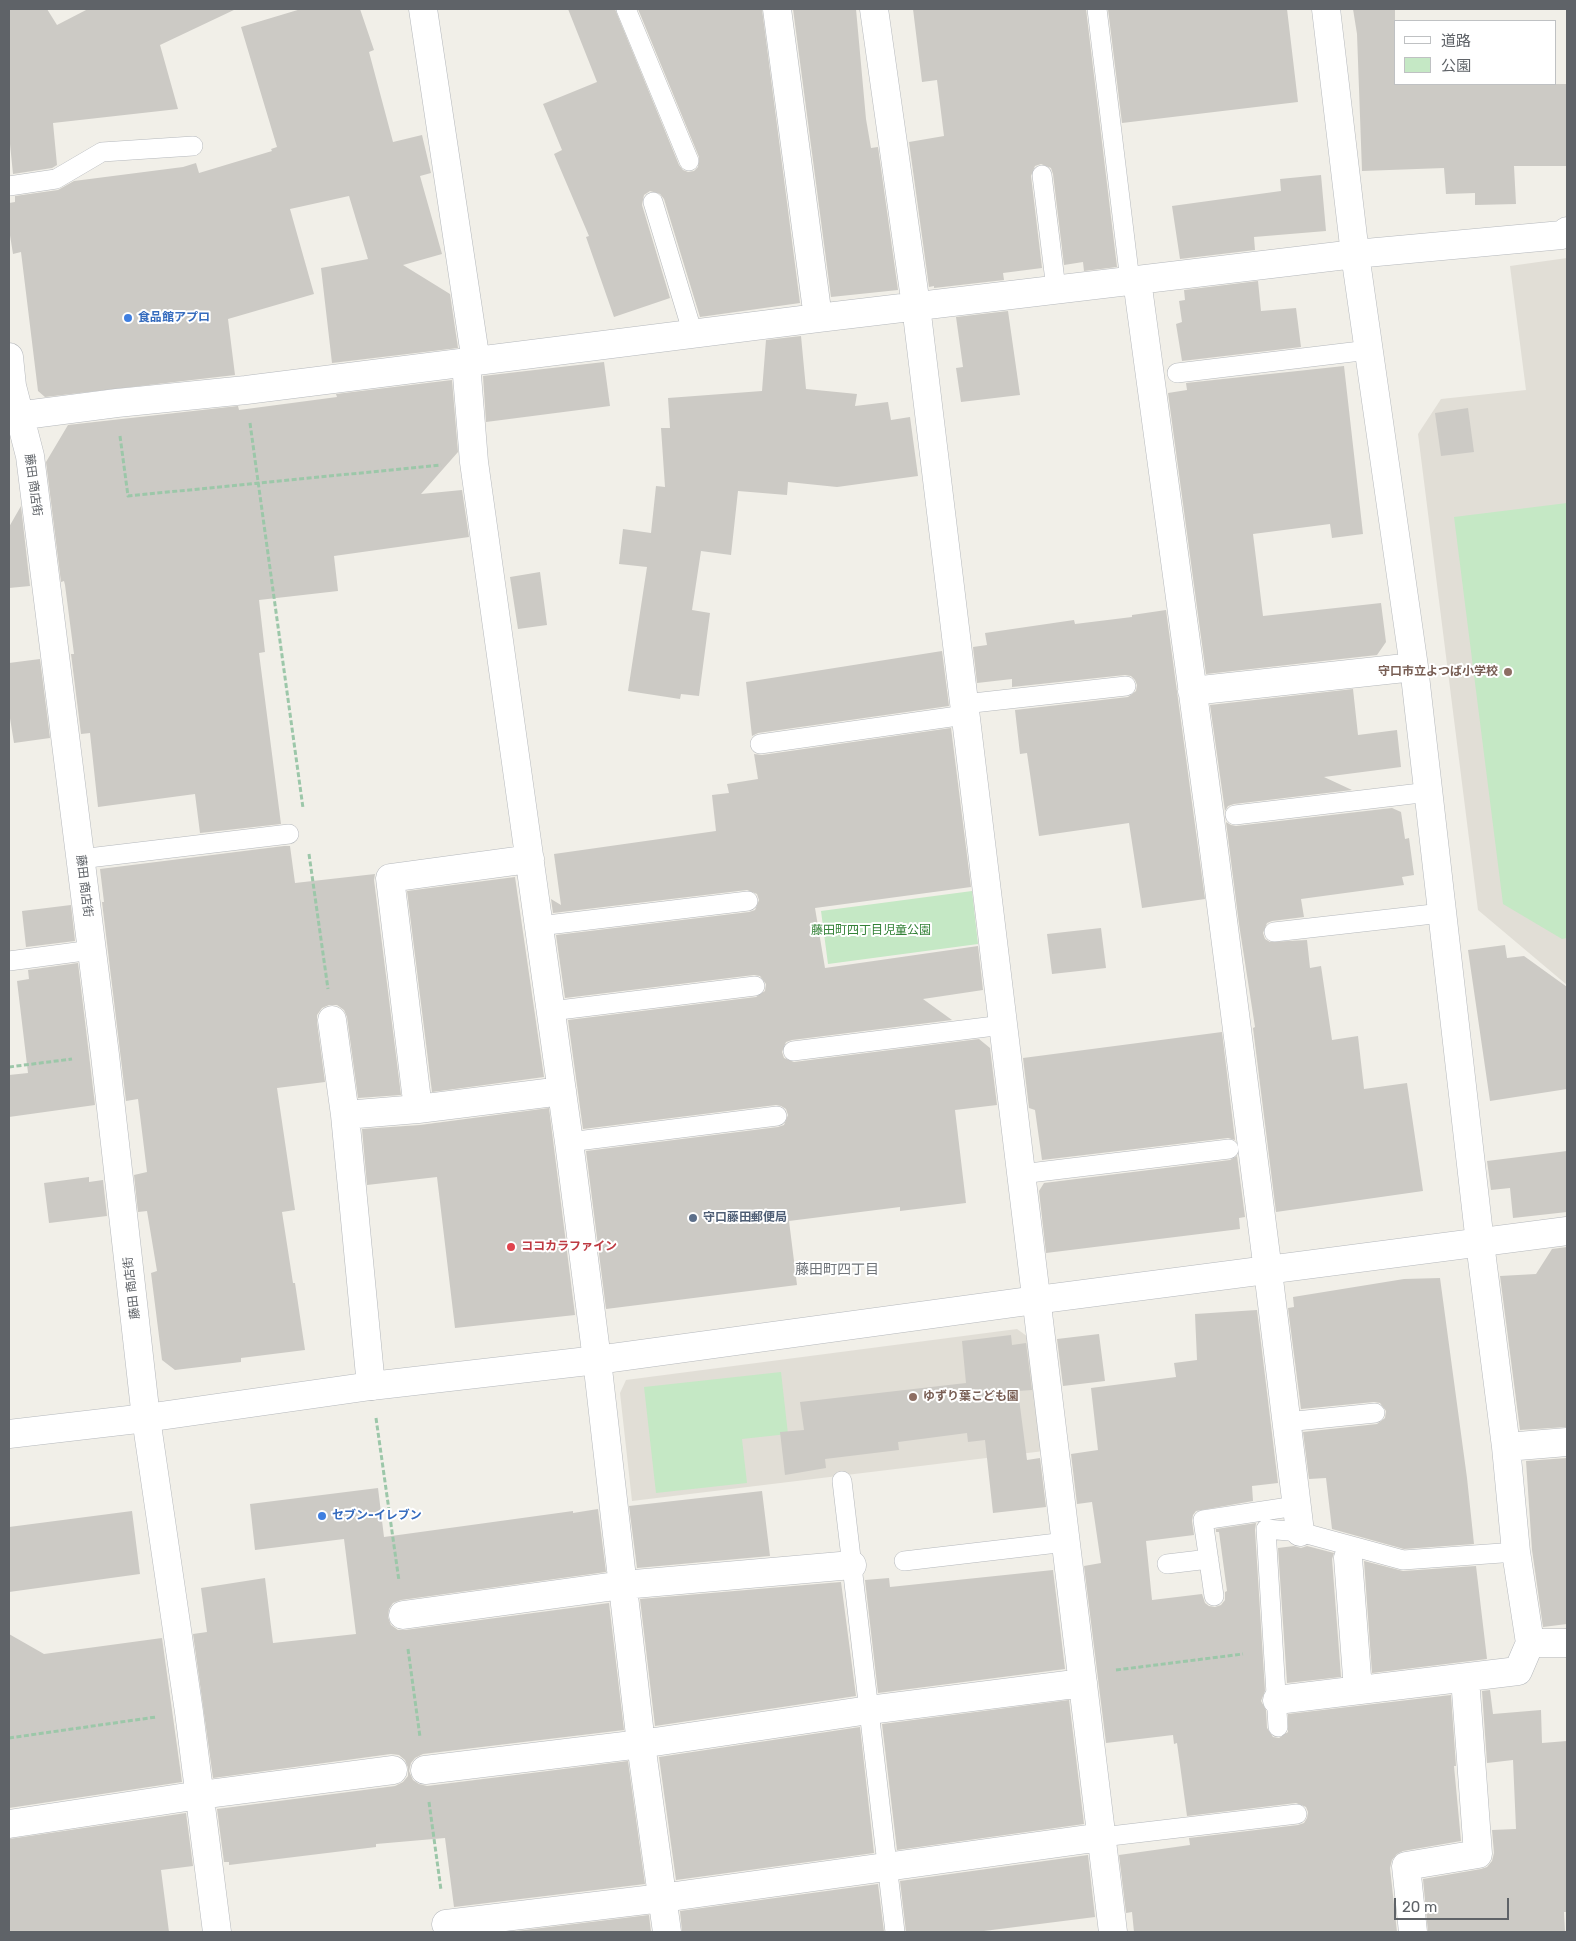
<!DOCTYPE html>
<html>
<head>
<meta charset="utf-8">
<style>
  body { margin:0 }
  #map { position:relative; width:1576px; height:1941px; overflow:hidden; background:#f1efe8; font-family:Rubik,"Noto Sans JP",sans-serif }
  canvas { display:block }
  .frame { position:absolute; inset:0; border:10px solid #5f6368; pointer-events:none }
  .legend { position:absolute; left:1394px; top:20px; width:162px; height:65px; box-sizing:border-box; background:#fff; border:1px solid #bfc1c3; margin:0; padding:6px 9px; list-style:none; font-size:15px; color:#5f6368 }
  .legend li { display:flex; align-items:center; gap:10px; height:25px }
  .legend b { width:25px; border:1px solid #bfc1c3 }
  .scale { position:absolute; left:1394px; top:1898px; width:115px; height:22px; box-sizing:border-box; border:2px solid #5f6368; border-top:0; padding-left:6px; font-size:15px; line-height:18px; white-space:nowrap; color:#5f6368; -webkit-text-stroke:4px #fff; paint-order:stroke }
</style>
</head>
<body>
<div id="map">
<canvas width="1576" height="1941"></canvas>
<div class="frame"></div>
<ul class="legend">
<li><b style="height:6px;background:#fff"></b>道路</li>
<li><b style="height:14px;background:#c5e8c5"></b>公園</li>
</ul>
<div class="scale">20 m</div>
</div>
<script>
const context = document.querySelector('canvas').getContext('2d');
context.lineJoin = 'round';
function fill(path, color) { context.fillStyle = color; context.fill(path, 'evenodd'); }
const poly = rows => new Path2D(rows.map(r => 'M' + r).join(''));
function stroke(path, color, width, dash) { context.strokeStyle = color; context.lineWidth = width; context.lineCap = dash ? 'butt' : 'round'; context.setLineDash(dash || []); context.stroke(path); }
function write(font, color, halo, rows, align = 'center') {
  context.font = font + ' Rubik,"Noto Sans JP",sans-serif'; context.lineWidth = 4; context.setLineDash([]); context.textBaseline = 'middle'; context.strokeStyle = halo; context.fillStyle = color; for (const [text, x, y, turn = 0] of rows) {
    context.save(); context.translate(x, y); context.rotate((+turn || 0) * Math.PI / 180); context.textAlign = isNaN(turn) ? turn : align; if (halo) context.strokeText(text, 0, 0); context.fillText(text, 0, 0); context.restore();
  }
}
const education = poly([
  [1567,258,1567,985,1478,910,1418,434,1441,399,1526,390,1510,266],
  [1017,1329,1031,1339,1044,1451,632,1501,620,1393,626,1380]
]);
const green = poly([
  [1567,503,1567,938,1562,939,1503,904,1454,517],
  [972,891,978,944,828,964,821,911],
  [781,1372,788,1434,742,1439,747,1483,656,1493,644,1387]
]);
const building = poly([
  [9,9,47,9,57,25,88,9,236,9,160,45,178,109,53,123,57,165,52,168,13,174,9,134],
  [301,9,360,9,374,50,369,52,393,142,422,135,431,173,420,176,442,254,403,265,450,294,458,348,332,363,321,268,368,259,349,196,290,209,314,294,228,319,235,375,45,397,38,391,21,252,13,254,9,229,9,203,15,202,15,196,58,190,74,181,183,167,196,163,199,173,272,151,271,149,277,147,241,27],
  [568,9,615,9,679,165,683,170,688,172,694,171,698,167,699,157,638,9,762,9,800,303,700,317,664,199,660,194,650,191,644,195,642,205,670,298,614,317,586,237,589,236,554,154,562,150,543,104,597,82],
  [793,9,856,9,866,119,871,148,878,147,898,290,831,297],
  [913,9,1086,9,1117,267,1084,271,1083,262,1064,265,1053,174,1051,168,1041,164,1035,166,1031,176,1042,268,1003,273,1004,280,934,288,934,286,929,287,909,142,944,136,937,80,922,82],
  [1108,9,1287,9,1298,102,1122,123],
  [1353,9,1395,9,1395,84,1567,84,1567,166,1514,166,1516,204,1475,205,1475,193,1446,194,1444,168,1362,171,1357,34],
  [1321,175,1326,231,1254,237,1255,250,1180,259,1172,206,1281,191,1280,179],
  [1258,281,1261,311,1296,308,1301,347,1182,361,1176,324,1182,322,1179,301,1185,300,1184,290],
  [1008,311,1020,395,961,402,956,368,963,367,956,317],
  [801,336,806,389,857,394,855,406,888,402,891,420,910,417,918,476,837,487,788,482,787,495,738,491,731,555,701,551,692,610,710,613,699,696,681,694,680,699,628,691,647,567,619,564,623,529,651,533,656,486,665,487,661,428,670,428,668,398,762,391,766,340],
  [604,362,610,406,486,422,483,376],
  [1344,366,1363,534,1332,538,1330,524,1253,534,1263,616,1381,603,1386,642,1377,655,1206,674,1168,393,1187,390,1186,383],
  [452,380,458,452,421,494,462,490,469,537,334,556,338,591,259,600,265,652,259,653,281,824,200,833,195,794,98,807,90,733,81,734,71,654,74,654,65,585,64,581,61,582,46,462,68,425,238,406,239,410,337,397,336,394],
  [1468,408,1474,452,1441,456,1435,413],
  [21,506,30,586,9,588,9,527],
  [540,572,547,625,518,629,510,577],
  [1166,610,1205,899,1142,908,1129,823,1039,836,1027,753,1020,754,1015,710,1128,697,1136,691,1137,685,1135,680,1131,676,1125,675,1012,687,1012,679,977,683,973,647,987,645,985,633,1074,620,1075,624,1132,617,1132,615],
  [942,651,949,706,758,733,752,736,746,682],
  [40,659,50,738,14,743,9,712,9,663],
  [1353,689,1358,735,1397,730,1401,767,1324,777,1352,790,1234,804,1228,806,1225,811,1210,705],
  [951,728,971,887,815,908,825,968,978,946,983,990,923,999,952,1020,792,1040,786,1042,782,1052,784,1058,794,1062,979,1039,990,1048,997,1105,955,1110,966,1203,900,1211,900,1207,789,1221,797,1285,606,1309,586,1151,778,1127,784,1125,788,1115,786,1109,781,1106,776,1105,583,1129,568,1020,756,997,765,991,766,984,760,976,754,975,565,998,556,935,749,912,755,910,759,900,757,894,747,890,553,913,551,899,561,905,554,854,716,831,712,795,729,793,727,784,758,779,754,754,762,755],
  [1392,808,1401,812,1405,839,1409,838,1414,875,1402,877,1404,885,1301,899,1304,917,1272,921,1267,923,1263,933,1265,939,1270,942,1307,940,1310,968,1321,966,1332,1040,1358,1036,1364,1089,1407,1083,1423,1191,1276,1212,1253,1028,1255,1027,1239,924,1226,822,1231,825,1236,826],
  [284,846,290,846,295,883,375,874,374,880,401,1095,358,1098,347,1017,344,1010,337,1005,329,1005,322,1008,317,1015,317,1022,325,1082,277,1088,295,1210,282,1212,293,1283,295,1283,305,1350,241,1358,241,1362,175,1370,162,1360,151,1273,157,1271,147,1211,138,1212,134,1175,147,1172,138,1099,126,1101,102,902,104,902,100,869],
  [515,877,544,1077,432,1092,407,891],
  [71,905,75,941,26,947,22,911],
  [1101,928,1106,968,1052,974,1047,934],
  [1505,945,1507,958,1524,956,1567,987,1567,1089,1490,1101,1468,950],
  [78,963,95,1105,9,1117,9,1075,28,1073,17,981,29,979,28,970],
  [1222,1032,1235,1140,1228,1138,1042,1160,1035,1110,1029,1108,1023,1058],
  [549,1108,575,1315,455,1328,437,1177,367,1185,362,1129,420,1125],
  [1567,1151,1567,1212,1513,1218,1510,1188,1491,1190,1487,1161],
  [1237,1156,1245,1217,1239,1218,1240,1229,1046,1253,1039,1191,1044,1183,1230,1160],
  [89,1177,89,1182,103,1180,107,1216,49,1223,44,1183],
  [1567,1247,1567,1427,1520,1430,1500,1276,1536,1274,1552,1249],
  [1440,1278,1467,1478,1474,1544,1404,1549,1332,1529,1326,1478,1309,1479,1303,1432,1377,1424,1385,1418,1386,1411,1380,1403,1374,1402,1301,1409,1288,1308,1294,1307,1293,1297,1404,1279],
  [1257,1310,1278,1483,1252,1486,1253,1501,1196,1511,1193,1515,1192,1521,1194,1535,1146,1541,1152,1600,1202,1594,1205,1603,1209,1606,1215,1607,1221,1605,1225,1600,1225,1592,1227,1591,1219,1532,1216,1532,1216,1529,1256,1523,1255,1530,1265,1691,1261,1701,1266,1710,1267,1728,1273,1737,1279,1738,1288,1732,1288,1714,1451,1695,1456,1766,1454,1766,1461,1841,1403,1851,1397,1854,1392,1860,1390,1868,1397,1932,1134,1932,1132,1912,1126,1913,1119,1855,1190,1845,1189,1838,1298,1825,1304,1823,1307,1818,1308,1812,1306,1807,1296,1803,1187,1816,1177,1743,1174,1744,1173,1735,1106,1743,1084,1566,1101,1563,1092,1502,1077,1504,1071,1454,1098,1450,1091,1388,1176,1377,1174,1363,1197,1360,1195,1314],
  [1099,1334,1105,1381,1063,1386,1057,1339],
  [1011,1335,1012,1345,1026,1343,1032,1390,1018,1391,1027,1460,1040,1458,1046,1507,993,1513,985,1440,968,1442,967,1433,898,1442,899,1450,825,1459,826,1468,785,1475,780,1432,804,1430,800,1402,966,1383,962,1341],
  [1567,1458,1567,1624,1543,1627,1532,1550,1526,1461],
  [378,1488,384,1537,573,1511,573,1513,598,1509,606,1572,401,1600,393,1603,389,1609,388,1617,391,1625,398,1630,405,1630,609,1603,624,1730,423,1754,415,1758,411,1763,409,1771,413,1780,419,1784,427,1786,628,1761,645,1884,454,1907,445,1838,376,1844,376,1847,229,1865,229,1862,224,1862,217,1809,395,1786,403,1782,408,1776,408,1768,405,1760,399,1755,391,1754,213,1778,193,1634,207,1632,201,1588,265,1578,273,1643,356,1634,344,1539,255,1550,250,1504],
  [762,1491,770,1556,637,1568,629,1506],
  [132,1511,140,1574,9,1592,9,1527],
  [1294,1546,1301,1548,1307,1546,1334,1553,1332,1559,1341,1677,1287,1683,1278,1548],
  [1364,1561,1403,1571,1476,1566,1487,1659,1372,1673],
  [1053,1570,1065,1669,878,1693,865,1580,889,1578,890,1587],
  [841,1582,856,1696,655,1726,640,1599],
  [9,1634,44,1654,162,1638,182,1782,9,1808],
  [1490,1690,1493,1714,1541,1710,1542,1743,1567,1741,1567,1912,1564,1912,1565,1932,1428,1932,1423,1879,1481,1869,1487,1867,1492,1861,1494,1853,1492,1830,1516,1829,1513,1760,1487,1763,1482,1691],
  [1069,1700,1084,1824,897,1850,882,1724],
  [860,1727,874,1853,676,1880,659,1757],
  [186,1813,193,1866,161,1870,169,1932,9,1932,9,1839],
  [1088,1855,1095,1917,976,1932,906,1932,900,1881],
  [878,1884,884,1932,682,1932,680,1911],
  [649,1915,651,1932,508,1932]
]);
const path = poly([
  [250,423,303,808],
  [120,436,128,496,441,465],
  [309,854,328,989],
  [9,1067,72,1059],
  [376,1418,399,1581],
  [408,1649,420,1737],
  [1116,1670,1243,1654],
  [9,1738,156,1717],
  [429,1802,441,1890]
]);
const service = poly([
  [626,9,689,161],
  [1097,9,1130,281],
  [1042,175,1056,289],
  [9,186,56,179,102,152,193,146],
  [653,202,693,334],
  [1177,373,1369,350],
  [964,704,1126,686],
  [760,744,965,715],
  [1235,815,1429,792],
  [80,859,289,834],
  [539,926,748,901],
  [1274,932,1442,913],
  [9,961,92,950],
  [551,1011,755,986],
  [793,1051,1003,1025],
  [569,1142,777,1116],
  [1021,1174,1229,1149],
  [1286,1422,1375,1413],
  [842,1481,895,1932],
  [904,1561,1066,1542],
  [1167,1564,1209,1559],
  [1214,1596,1203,1520,1296,1506],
  [1278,1727,1266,1529,1300,1532,1403,1560,1516,1552],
  [1102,1837,1297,1814]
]);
const minor = poly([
  [423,9,476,362],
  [777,9,818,318],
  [874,9,916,306,1113,1932],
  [1137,280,1210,819,1268,1271,1300,1532],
  [9,357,12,386,30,456,105,1055,146,1418,189,1712,217,1932],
  [466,363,474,462,569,1142,597,1360,641,1744,667,1932],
  [9,417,117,403,246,390,818,318,1137,280,1355,254,1562,235,1567,231],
  [1192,691,1414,667],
  [332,1020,345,1115,371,1386],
  [418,1109,390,878,530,859],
  [345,1115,418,1109,562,1091],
  [1506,1447,1567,1442],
  [1348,1558,1358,1690],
  [403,1615,623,1585,852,1565],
  [1530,1643,1567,1643],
  [1277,1700,1518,1671,1530,1643,1516,1552,1506,1447,1480,1243,1414,667,1355,254,1326,9],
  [425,1770,641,1744,869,1710,1083,1683],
  [9,1824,200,1795,393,1770],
  [446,1924,662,1898,1102,1837],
  [1413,1932,1406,1866,1478,1854,1465,1678]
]);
const tertiary = poly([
  [9,1434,146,1418,371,1386,597,1360,1036,1300,1567,1231]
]);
const markers = [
  [128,318,5,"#3f7fe0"],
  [1508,672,5,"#8d6e63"],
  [693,1218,5,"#5c6f8a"],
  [511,1247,5,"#e0444e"],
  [913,1397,5,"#8d6e63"],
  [322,1516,5,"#3f7fe0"]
];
const shopNames = [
  ["食品館アプロ",138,318],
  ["セブン-イレブン",332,1516]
];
const streetNames = [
  ["藤田 商店街",33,485,82],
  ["藤田 商店街",84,886,83],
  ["藤田 商店街",132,1288,-97]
];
const educationNames = [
  ["守口市立よつば小学校",1498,672],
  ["ゆずり葉こども園",923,1397,"left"]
];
const parkNames = [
  ["藤田町四丁目児童公園",871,931]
];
const serviceNames = [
  ["守口藤田郵便局",703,1218]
];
const healthNames = [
  ["ココカラファイン",521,1247]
];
const neighbourhoodNames = [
  ["藤田町四丁目",837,1270]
];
fill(education, '#e1ded6');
fill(green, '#c5e8c5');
fill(building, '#cccac5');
stroke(service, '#b5b8bc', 20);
stroke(minor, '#b5b8bc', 29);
stroke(tertiary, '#b5b8bc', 29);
stroke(path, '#9cc7a9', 3, [5, 2.5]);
stroke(service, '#fff', 19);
stroke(minor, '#fff', 28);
stroke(tertiary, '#fff', 28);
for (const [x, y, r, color] of markers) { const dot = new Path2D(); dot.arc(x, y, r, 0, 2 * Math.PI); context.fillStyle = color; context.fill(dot); stroke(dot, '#fff', 2); }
write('bold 12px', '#366cbe', '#fff', shopNames, 'left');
write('12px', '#5f6368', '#fff', streetNames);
write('bold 12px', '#785e54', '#fff', educationNames, 'right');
write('12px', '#348238', '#fff', parkNames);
write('bold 12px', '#4e5e75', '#fff', serviceNames, 'left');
write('bold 12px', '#be3a42', '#fff', healthNames, 'left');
write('14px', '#70757a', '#fff', neighbourhoodNames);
</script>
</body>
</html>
